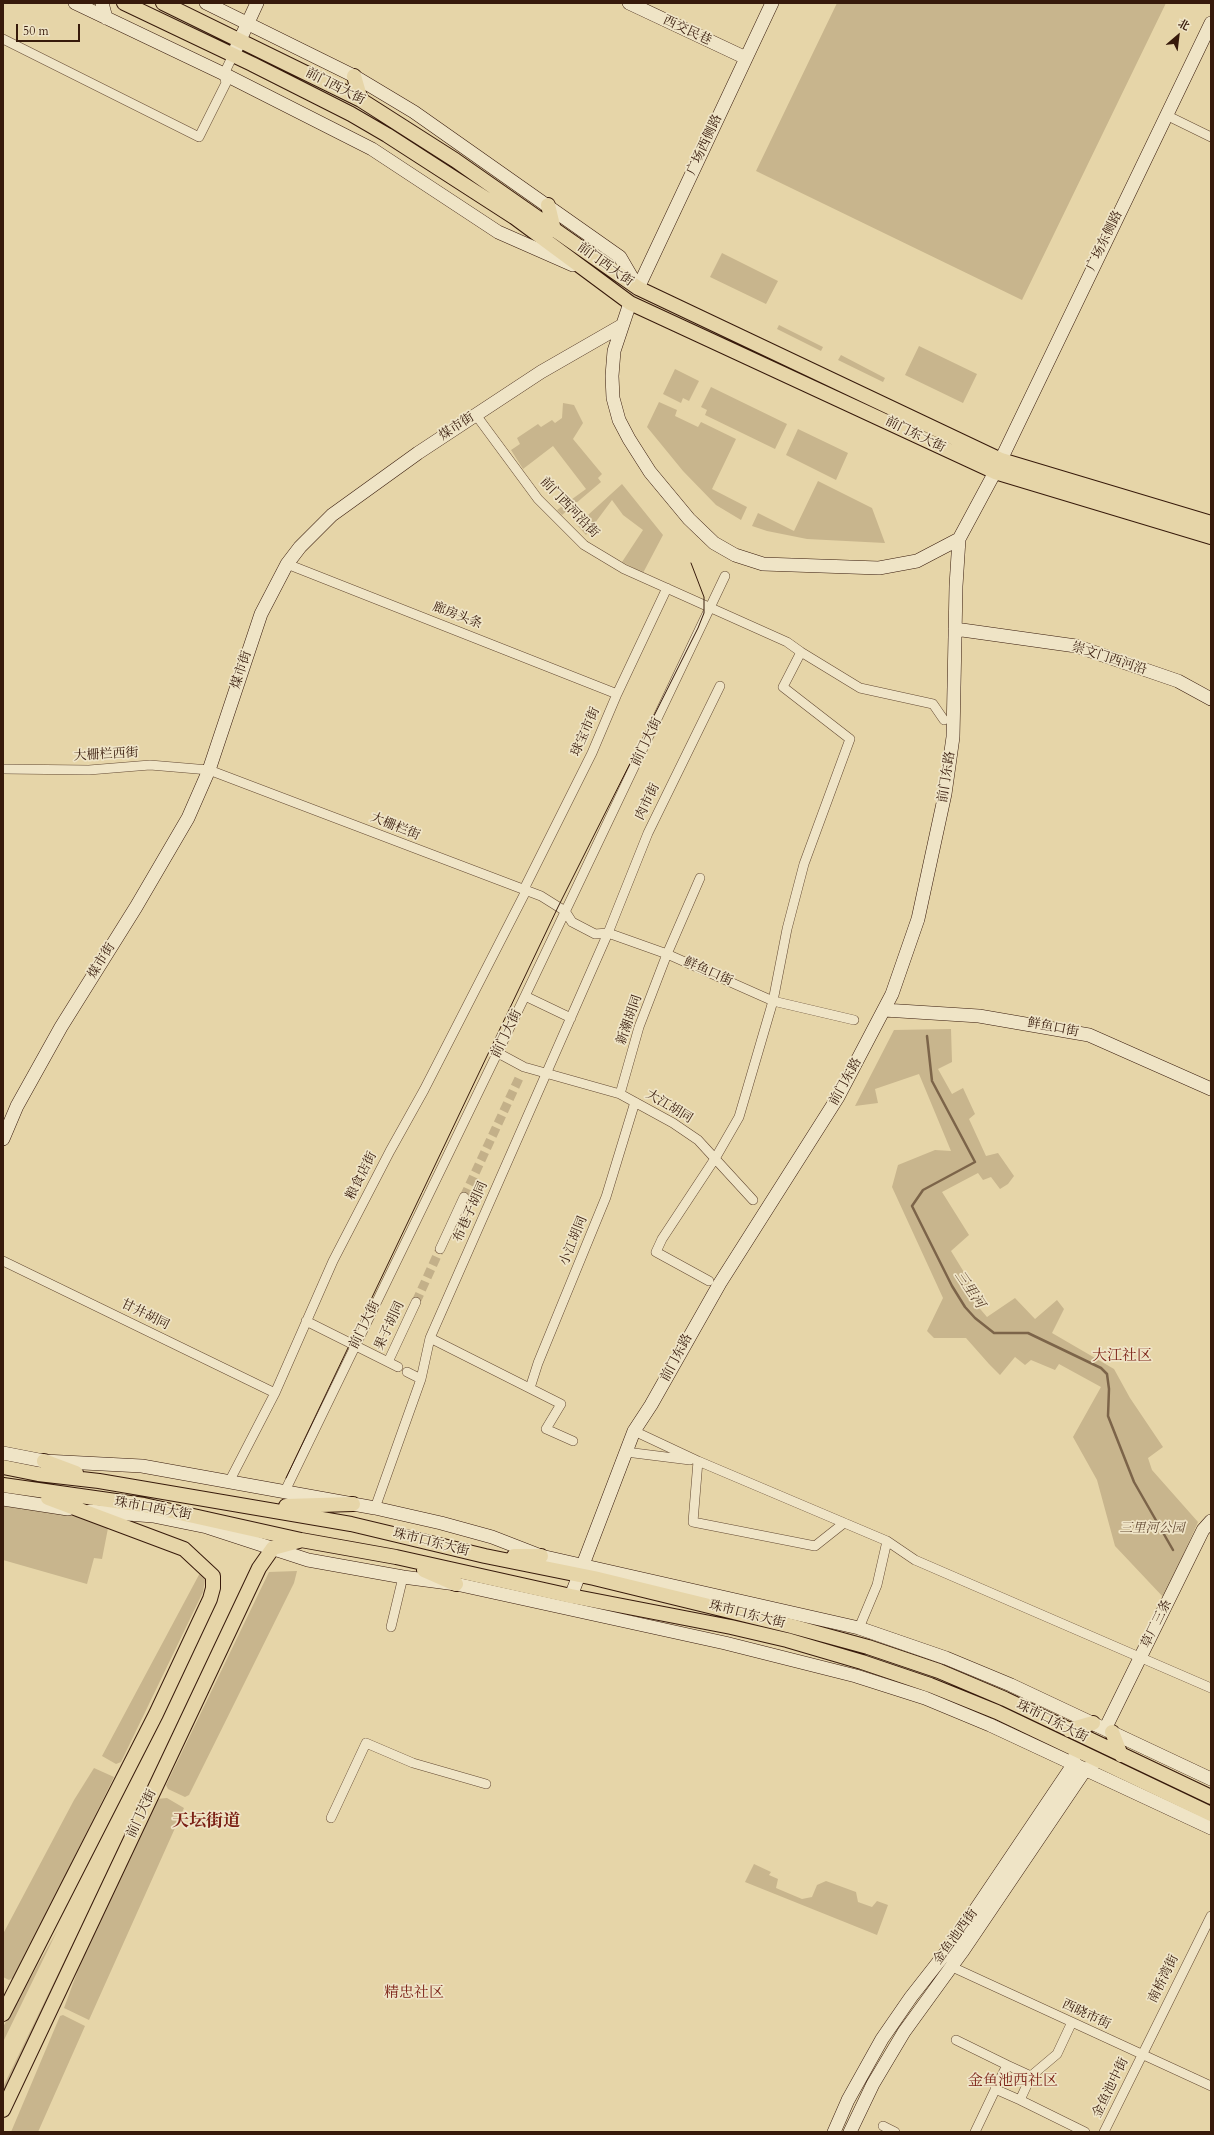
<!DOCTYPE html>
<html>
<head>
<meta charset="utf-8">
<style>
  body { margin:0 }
  #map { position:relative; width:1214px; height:2135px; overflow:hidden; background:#e6d5a8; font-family:Cardo,"Noto Serif SC",serif }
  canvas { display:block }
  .frame { position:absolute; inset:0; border:4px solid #371a0b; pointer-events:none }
  .north { position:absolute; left:1158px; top:16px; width:40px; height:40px; -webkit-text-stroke:3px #efe4c6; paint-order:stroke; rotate:28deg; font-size:11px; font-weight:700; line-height:16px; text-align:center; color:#371a0b }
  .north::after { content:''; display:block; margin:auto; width:14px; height:18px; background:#371a0b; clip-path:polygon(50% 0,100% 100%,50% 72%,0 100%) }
  .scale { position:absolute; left:16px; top:24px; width:64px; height:18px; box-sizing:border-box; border:2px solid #371a0b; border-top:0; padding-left:5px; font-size:12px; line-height:14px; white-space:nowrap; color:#371a0b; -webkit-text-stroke:3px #efe4c6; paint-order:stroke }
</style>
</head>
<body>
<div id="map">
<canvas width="1214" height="2135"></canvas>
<div class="frame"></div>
<div class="north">北</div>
<div class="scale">50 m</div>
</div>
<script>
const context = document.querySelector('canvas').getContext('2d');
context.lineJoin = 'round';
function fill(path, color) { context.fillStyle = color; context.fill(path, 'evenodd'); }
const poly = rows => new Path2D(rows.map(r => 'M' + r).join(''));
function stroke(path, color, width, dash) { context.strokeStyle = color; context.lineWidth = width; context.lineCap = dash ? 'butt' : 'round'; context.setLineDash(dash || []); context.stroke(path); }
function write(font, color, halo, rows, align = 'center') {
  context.font = font + ' Cardo,"Noto Serif SC",serif'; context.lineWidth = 3.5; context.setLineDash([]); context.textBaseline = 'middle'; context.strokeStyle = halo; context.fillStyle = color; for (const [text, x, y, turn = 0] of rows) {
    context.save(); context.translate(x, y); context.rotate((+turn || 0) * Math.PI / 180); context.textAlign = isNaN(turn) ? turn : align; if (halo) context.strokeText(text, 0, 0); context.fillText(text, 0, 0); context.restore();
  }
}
const green = poly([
  [837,3,1166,3,1022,300,756,171],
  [722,253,778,281,766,304,710,277],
  [779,325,823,347,821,351,777,329],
  [919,346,977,374,963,403,905,375],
  [841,355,885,378,883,382,838,360],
  [675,369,699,381,689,401,683,398,681,403,663,394],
  [711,387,787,424,775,449,705,415,707,410,701,407],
  [659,402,677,410,675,416,698,427,701,422,736,439,712,489,747,507,741,520,716,505,683,471,647,427],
  [563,403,574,405,583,423,573,439,602,474,598,478,601,482,562,515,557,510,586,489,553,446,523,469,511,450,520,444,517,438,538,424,541,427,552,420,555,423,562,418],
  [798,429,848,453,836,480,786,455],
  [818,481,872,508,885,543,807,539,767,531,752,526,758,513,794,531],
  [622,484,663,535,643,573,622,562,643,530,623,515,612,500,586,535,577,525],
  [951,1029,952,1062,938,1069,952,1094,963,1088,975,1114,969,1119,986,1156,998,1153,1014,1176,1008,1184,1000,1189,991,1177,983,1180,978,1173,942,1192,969,1235,951,1251,970,1282,964,1290,987,1317,1015,1298,1035,1319,1057,1300,1064,1309,1052,1333,1114,1369,1130,1398,1163,1447,1148,1458,1152,1470,1198,1522,1164,1598,1115,1546,1097,1480,1073,1437,1101,1387,1059,1364,1055,1370,1031,1360,1025,1365,1015,1357,1000,1375,989,1364,966,1338,934,1338,927,1331,943,1298,892,1187,898,1165,935,1150,951,1151,919,1074,875,1089,878,1103,855,1106,894,1030],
  [3,1503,109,1523,102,1559,94,1558,87,1584,3,1560],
  [201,1571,205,1580,203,1592,121,1762,116,1764,102,1756],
  [297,1571,294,1583,189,1795,185,1797,168,1789,166,1785,269,1572],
  [94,1768,114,1777,15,1977,9,1980,3,1977,3,1934,74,1800],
  [167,1798,184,1808,89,2020,64,2008,85,1951,130,1859,133,1845,156,1799],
  [754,1864,771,1872,769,1875,778,1879,776,1888,802,1899,812,1897,817,1885,826,1881,856,1892,858,1902,872,1907,877,1901,888,1905,877,1935,745,1882],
  [58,1929,3,2042,3,2027],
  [75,1939,51,1995,3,2106,3,2087],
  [63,2015,85,2026,38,2132,11,2132,60,2016]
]);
const stream = poly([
  [927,1036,932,1081,975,1162,923,1190,912,1206,952,1286,965,1307,975,1318,994,1333,1028,1333,1101,1368,1107,1374,1109,1389,1108,1416,1134,1482,1173,1550]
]);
const streetTunnel = poly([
  [464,1197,520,1076],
  [416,1302,440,1249]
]);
const street = poly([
  [3,39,199,137,226,83,224,74,233,55],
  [1166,115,1211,137],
  [476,415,538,499,584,545,624,569,787,642,801,652,860,688,933,704,944,720],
  [287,564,617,694],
  [3,769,89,770,150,765,209,770,541,896,565,911,572,922,595,934,608,933,667,954,773,1001,854,1020],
  [525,996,571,1018],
  [498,1053,524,1067,620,1094,673,1123,698,1140,753,1200],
  [620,1094,639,1027,667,954,700,878],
  [440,1249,464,1197],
  [3,1261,275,1393],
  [709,1281,656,1252,662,1239,716,1157,739,1117,773,1001,787,929,804,864,850,739,783,687,801,652],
  [306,1321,398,1367],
  [430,1338,561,1404,546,1429,573,1441],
  [388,1362,416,1302],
  [407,1372,421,1379],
  [530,1388,538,1363,606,1197,635,1102],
  [634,1431,698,1461,887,1541,915,1560,1211,1688],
  [626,1452,690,1460],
  [698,1461,693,1522,815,1546,844,1523],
  [229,1482,275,1393,333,1261,390,1151,424,1090,526,891,526,885,592,753,617,694,667,588],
  [285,1491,525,996,725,576],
  [375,1508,421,1379,430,1338,608,933,648,833,720,686],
  [391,1627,403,1577],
  [859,1628,877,1585,887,1541],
  [331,1818,366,1743,413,1763,486,1784],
  [950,1966,1211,2086],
  [956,2040,1007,2065],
  [1031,2076,1057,2054,1072,2022],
  [1020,2100,1085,2132],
  [883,2126,895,2132],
  [975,2132,1007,2065,1031,2076,1020,2100,995,2089],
  [1104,2132,1211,1916]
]);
const secondary = poly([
  [75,3,224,74,372,149,498,232,573,265],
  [102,3,106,18],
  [206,3,354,76,414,112,620,257,638,288],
  [629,3,746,58],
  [233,55,257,3],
  [638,288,772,3],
  [630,303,614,351,612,376,613,398,619,420,629,439,650,472,689,519,714,543,735,555,763,564,879,568,917,561,959,539],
  [955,629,1076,646,1178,681,1211,699],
  [884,1010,979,1016,1089,1035,1211,1089],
  [3,1139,17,1106,61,1027,136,907,188,818,209,770,261,614,287,564,300,547,332,515,418,453,541,372,621,326],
  [3,1453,44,1461,142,1466,375,1508,441,1523,492,1537,541,1556,859,1628,946,1658,1011,1685,1211,1779],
  [3,1499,68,1509],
  [90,1511,153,1516,207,1527,308,1560,403,1577,456,1584,725,1643,856,1676,925,1698,990,1725,1211,1828],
  [571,1596,634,1431,651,1405,720,1283,838,1097,892,994,918,919,945,794,953,737,956,586,959,539,995,472,1211,23],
  [1105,1729,1203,1530,1211,1521],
  [834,2132,848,2100,882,2039,911,1997,951,1946,1073,1765,1074,1758],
  [850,2132,873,2084,904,2032,962,1952,1085,1770,1092,1766]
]);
const primary = poly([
  [124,3,252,64,351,114,387,135,514,217,630,303,995,472,1211,537],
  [163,3,361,100,455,160,638,288,1001,460,1211,523],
  [354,76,361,100],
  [548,205,554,230],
  [44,1461,76,1473],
  [3,1467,38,1474,99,1481,351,1524,485,1556,594,1578,791,1626,868,1647,939,1671,1005,1699,1211,1797],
  [3,1485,144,1505,301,1540,396,1557,571,1596,731,1627,787,1640,862,1662,930,1685,997,1712,1211,1814],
  [286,1506,353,1504],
  [514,1556,541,1556],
  [424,1570,456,1584],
  [1069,1730,1093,1723],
  [1112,1732,1121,1755],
  [3,2014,156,1714,210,1599,213,1588,213,1576,184,1549,48,1498],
  [3,2110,259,1568,273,1548,299,1541]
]);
const tram = poly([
  [286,1478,558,907,698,628,704,613,704,597,691,563]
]);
const streetNames = [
  ["西交民巷",687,31,25],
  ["前门西大街",335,87,27],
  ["广场西侧路",705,145,-65],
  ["广场东侧路",1105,241,-64],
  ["前门西大街",605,265,35],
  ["煤市街",457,427,-33],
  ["前门东大街",915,435,26],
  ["前门西河沿街",569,508,46],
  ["廊房头条",457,616,21],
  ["崇文门西河沿",1109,659,18],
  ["煤市街",242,670,-72],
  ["球宝市街",586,732,-66],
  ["前门大街",647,742,-64],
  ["大栅栏西街",106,755,-3],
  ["前门东路",947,777,-81],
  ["肉市街",648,802,-64],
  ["大栅栏街",395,827,22],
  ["煤市街",102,961,-58],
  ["鲜鱼口街",708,972,24],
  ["新潮胡同",630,1020,-71],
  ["鲜鱼口街",1053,1028,11],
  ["前门大街",507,1034,-64],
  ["前门东路",846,1082,-61],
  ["大江胡同",669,1107,31],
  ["粮食店街",362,1176,-63],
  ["布巷子胡同",471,1212,-66],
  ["小江胡同",574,1241,-68],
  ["甘井胡同",145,1315,26],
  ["前门大街",365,1325,-64],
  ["果子胡同",390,1326,-65],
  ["前门东路",677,1358,-62],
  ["珠市口西大街",153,1509,10],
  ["珠市口东大街",431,1543,14],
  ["珠市口东大街",747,1615,14],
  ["草厂三条",1157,1624,-64],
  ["珠市口东大街",1052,1722,26],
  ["前门大街",142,1814,-65],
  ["金鱼池西街",956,1937,-54],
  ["南桥湾街",1164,1979,-64],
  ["西晓市街",1086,2015,25],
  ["金鱼池中街",1111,2088,-64]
];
const parkNames = [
  ["三里河公园",1152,1529]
];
const waterNames = [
  ["三里河",969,1290,56]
];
const quarterNames = [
  ["大江社区",1122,1357],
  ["精忠社区",414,1994],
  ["金鱼池西社区",1013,2082]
];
const districtNames = [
  ["天坛街道",206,1822]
];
fill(green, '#c8b58d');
stroke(stream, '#7c6449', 2.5);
stroke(streetTunnel, '#c3b089', 9, [9, 4.5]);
stroke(street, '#634932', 10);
stroke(secondary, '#371a0b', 14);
stroke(primary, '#371a0b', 16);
stroke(street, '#efe4c6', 9);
stroke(secondary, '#efe4c6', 13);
stroke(primary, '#e6d5a8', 14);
stroke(tram, '#371a0b', 1);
write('13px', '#371a0b', '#efe4c6', streetNames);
write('italic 13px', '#624832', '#efe4c6', parkNames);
write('italic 14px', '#5f452f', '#efe4c6', waterNames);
write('15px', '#7a1f14', '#efe4c6', quarterNames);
write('bold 17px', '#7a1f14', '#efe4c6', districtNames);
</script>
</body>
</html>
